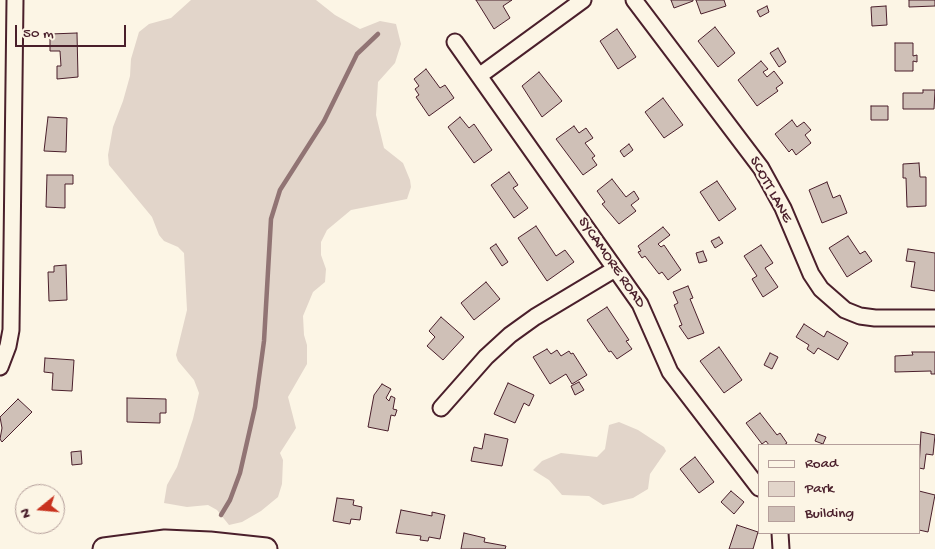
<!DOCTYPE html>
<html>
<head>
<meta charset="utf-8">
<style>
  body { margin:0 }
  #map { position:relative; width:935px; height:549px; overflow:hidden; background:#fcf5e5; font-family:"Gochi Hand",sans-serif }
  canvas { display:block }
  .legend { position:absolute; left:758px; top:444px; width:162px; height:90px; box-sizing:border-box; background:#fcf5e5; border:1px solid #b59f9b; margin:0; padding:6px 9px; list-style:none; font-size:15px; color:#4a1f2b }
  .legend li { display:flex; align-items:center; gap:10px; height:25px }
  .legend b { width:25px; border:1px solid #b59f9b }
  .north { position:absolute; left:15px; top:484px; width:50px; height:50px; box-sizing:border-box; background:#fcf5e5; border:1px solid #b59f9b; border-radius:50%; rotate:253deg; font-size:14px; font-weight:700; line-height:20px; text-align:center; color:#4a1f2b }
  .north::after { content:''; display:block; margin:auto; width:18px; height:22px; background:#c8321e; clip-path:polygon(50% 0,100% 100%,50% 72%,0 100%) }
  .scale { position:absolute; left:15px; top:25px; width:111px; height:22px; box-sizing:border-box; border:2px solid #4a1f2b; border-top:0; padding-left:6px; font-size:15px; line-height:18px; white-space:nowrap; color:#4a1f2b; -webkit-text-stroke:4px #fcf5e5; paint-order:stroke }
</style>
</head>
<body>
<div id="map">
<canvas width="935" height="549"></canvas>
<ul class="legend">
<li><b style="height:6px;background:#fcf5e5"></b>Road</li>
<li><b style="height:14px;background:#e2d5ca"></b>Park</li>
<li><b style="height:14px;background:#cfc0b7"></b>Building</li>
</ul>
<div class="north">N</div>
<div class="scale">50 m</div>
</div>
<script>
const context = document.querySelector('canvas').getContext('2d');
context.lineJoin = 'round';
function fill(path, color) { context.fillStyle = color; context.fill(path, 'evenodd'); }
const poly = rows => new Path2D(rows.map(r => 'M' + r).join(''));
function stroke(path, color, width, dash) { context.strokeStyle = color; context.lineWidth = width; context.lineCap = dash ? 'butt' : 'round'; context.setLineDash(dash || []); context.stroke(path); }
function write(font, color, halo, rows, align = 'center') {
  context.font = font + ' "Gochi Hand",sans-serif'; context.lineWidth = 4.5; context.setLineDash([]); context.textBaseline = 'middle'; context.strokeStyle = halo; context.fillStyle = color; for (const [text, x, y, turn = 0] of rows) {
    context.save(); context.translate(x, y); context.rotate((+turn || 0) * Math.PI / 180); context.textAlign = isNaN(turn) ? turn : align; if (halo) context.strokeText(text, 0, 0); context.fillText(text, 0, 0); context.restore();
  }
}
const green = poly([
  [191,0,316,0,335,15,360,29,380,21,396,24,401,44,395,63,378,82,376,115,384,148,403,163,410,180,411,187,407,199,351,210,327,230,321,242,321,255,326,269,325,282,313,292,303,316,304,335,307,345,307,364,288,397,296,428,280,453,283,460,282,484,278,497,261,511,242,522,229,525,217,510,208,505,187,507,164,503,167,485,177,467,193,419,199,393,194,380,178,361,176,355,187,310,184,253,178,247,164,241,159,235,152,217,109,165,108,155,113,127,123,101,130,76,131,59,139,32,149,24,171,18],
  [619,422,638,430,664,447,666,451,650,474,648,489,633,498,603,505,589,496,562,495,549,480,533,470,542,461,561,453,597,457,605,449,609,425]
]);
const stream = poly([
  [221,515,230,500,240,473,255,407,264,341,271,219,280,190,324,121,357,54,378,34]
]);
const building = poly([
  [476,0,512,0,503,6,510,18,494,29,476,0],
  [671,0,693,0,693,1,674,8,671,0],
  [696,0,724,0,726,6,701,14,696,0],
  [909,0,935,0,935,6,909,7,909,0],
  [767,6,769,12,760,17,757,11,767,6],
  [886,6,887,25,872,26,871,7,886,6],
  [715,27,735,53,718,67,698,41,715,27],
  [617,29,636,57,618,69,600,41,617,29],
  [77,33,78,77,57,79,57,66,61,66,60,51,50,51,50,34,77,33],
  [895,43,913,43,913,56,917,55,917,62,913,61,913,71,895,71,895,43],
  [778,48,786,62,779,67,770,53,778,48],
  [761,61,768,69,763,72,767,77,774,71,783,83,776,88,778,91,757,106,738,80,761,61],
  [426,69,440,88,445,85,454,98,429,116,416,97,419,95,415,89,419,86,414,79,426,69],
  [539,72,562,101,542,117,522,86,539,72],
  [923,90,935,90,934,109,903,109,903,93,923,93,923,90],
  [663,98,683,125,664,138,645,112,663,98],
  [871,106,888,106,888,120,871,120,871,106],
  [48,117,67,118,66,152,44,151,48,117],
  [460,117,469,128,474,124,492,150,474,163,448,127,460,117],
  [792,120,797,127,804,122,811,130,805,135,811,143,796,155,792,149,789,152,775,134,792,120],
  [574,126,579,133,586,128,593,138,585,143,595,156,592,158,597,165,583,175,556,139,574,126],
  [629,144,633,150,624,157,620,151,629,144],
  [919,163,920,177,926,177,926,206,907,207,906,178,903,178,903,164,919,163],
  [509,172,518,185,513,188,528,208,514,218,491,185,509,172],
  [47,175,73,175,73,184,65,184,65,208,46,207,47,175],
  [612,179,626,197,634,191,639,199,631,205,636,211,619,224,602,204,605,202,597,191,612,179],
  [717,181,736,209,719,221,700,192,717,181],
  [827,182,833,198,840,195,847,213,822,223,809,190,827,182],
  [536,226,556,256,565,250,574,262,547,281,518,238,536,226],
  [663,227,670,235,658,244,661,247,664,245,681,270,668,280,662,272,659,274,645,256,642,258,638,252,641,251,638,246,663,227],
  [848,236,860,254,865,251,872,261,847,277,829,248,848,236],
  [719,237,723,243,715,248,711,241,719,237],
  [496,244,508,262,502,266,490,248,496,244],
  [761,245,773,263,765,268,778,287,763,297,752,279,757,276,744,256,761,245],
  [908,249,935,253,935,291,911,287,915,262,906,261,908,249],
  [703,251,707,261,699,263,696,253,703,251],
  [66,265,67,300,49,301,48,272,54,272,54,266,66,265],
  [486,282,500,299,474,320,461,303,486,282],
  [688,286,693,298,690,299,704,333,688,339,679,326,682,325,674,305,678,303,673,292,688,286],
  [607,307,629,340,626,341,632,349,617,359,611,351,609,352,587,320,607,307],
  [441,317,464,337,443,360,427,346,435,337,429,331,441,317],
  [804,324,824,337,827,331,848,343,838,360,818,348,814,354,807,349,809,345,796,337,804,324],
  [719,347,742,380,724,393,700,361,719,347],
  [547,349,551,354,557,350,561,356,569,351,571,354,573,353,587,375,572,384,566,374,550,384,533,357,547,349],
  [912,352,935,352,935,374,931,374,931,371,895,372,895,356,913,355,912,352],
  [770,353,778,357,772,369,764,365,770,353],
  [45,358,74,360,72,391,52,390,53,373,44,372,45,358],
  [579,382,584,390,575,395,571,386,579,382],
  [508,383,534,395,529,406,524,403,515,423,494,414,508,383],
  [382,384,391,389,386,398,389,401,391,396,395,398,393,409,397,410,395,416,391,415,388,431,368,427,374,395,382,384],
  [127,398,166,399,166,413,160,413,160,423,127,422,127,398],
  [18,399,32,412,2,442,0,439,2,428,0,417,18,399],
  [760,413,777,435,780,433,787,443,784,445,769,445,766,441,762,444,746,423,760,413],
  [921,432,935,435,933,455,926,454,924,469,919,468,921,432],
  [485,434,508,439,502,466,471,461,474,447,482,449,485,434],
  [818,434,826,437,823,444,815,441,818,434],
  [81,451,82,464,72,465,71,452,81,451],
  [695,457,714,482,699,493,680,469,695,457],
  [731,491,744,502,734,514,721,502,731,491],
  [919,491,935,495,928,532,919,530,919,491],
  [337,498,354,500,353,505,362,507,360,520,351,519,350,524,333,521,337,498],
  [401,510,432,516,432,512,445,515,440,539,429,537,428,541,420,540,421,536,396,533,401,510],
  [737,525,758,532,753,549,729,549,737,525],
  [464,533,485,538,484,542,506,546,505,549,461,549,464,533]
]);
const street = poly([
  [634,0,761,168,783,208,811,274,821,289,845,310,860,316,875,318,935,318],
  [455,42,640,304,670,372,759,488],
  [479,76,583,0],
  [0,367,8,346,11,330,15,0],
  [441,408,486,357,510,335,535,317,615,269],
  [780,533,781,549]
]);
const secondary = poly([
  [104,549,165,541,210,543,266,549]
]);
const streetNames = [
  ["SCOTT LANE",770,190,61],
  ["SYCAMORE ROAD",611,263,55]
];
fill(green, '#e2d5ca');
stroke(stream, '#917474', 4.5);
fill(building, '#cfc0b7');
stroke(building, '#4a1f2b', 1);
stroke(street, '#4a1f2b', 19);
stroke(secondary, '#4a1f2b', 25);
stroke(street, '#fcf5e5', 15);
stroke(secondary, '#fcf5e5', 21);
write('15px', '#4a1f2b', '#fcf5e5', streetNames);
</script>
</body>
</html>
